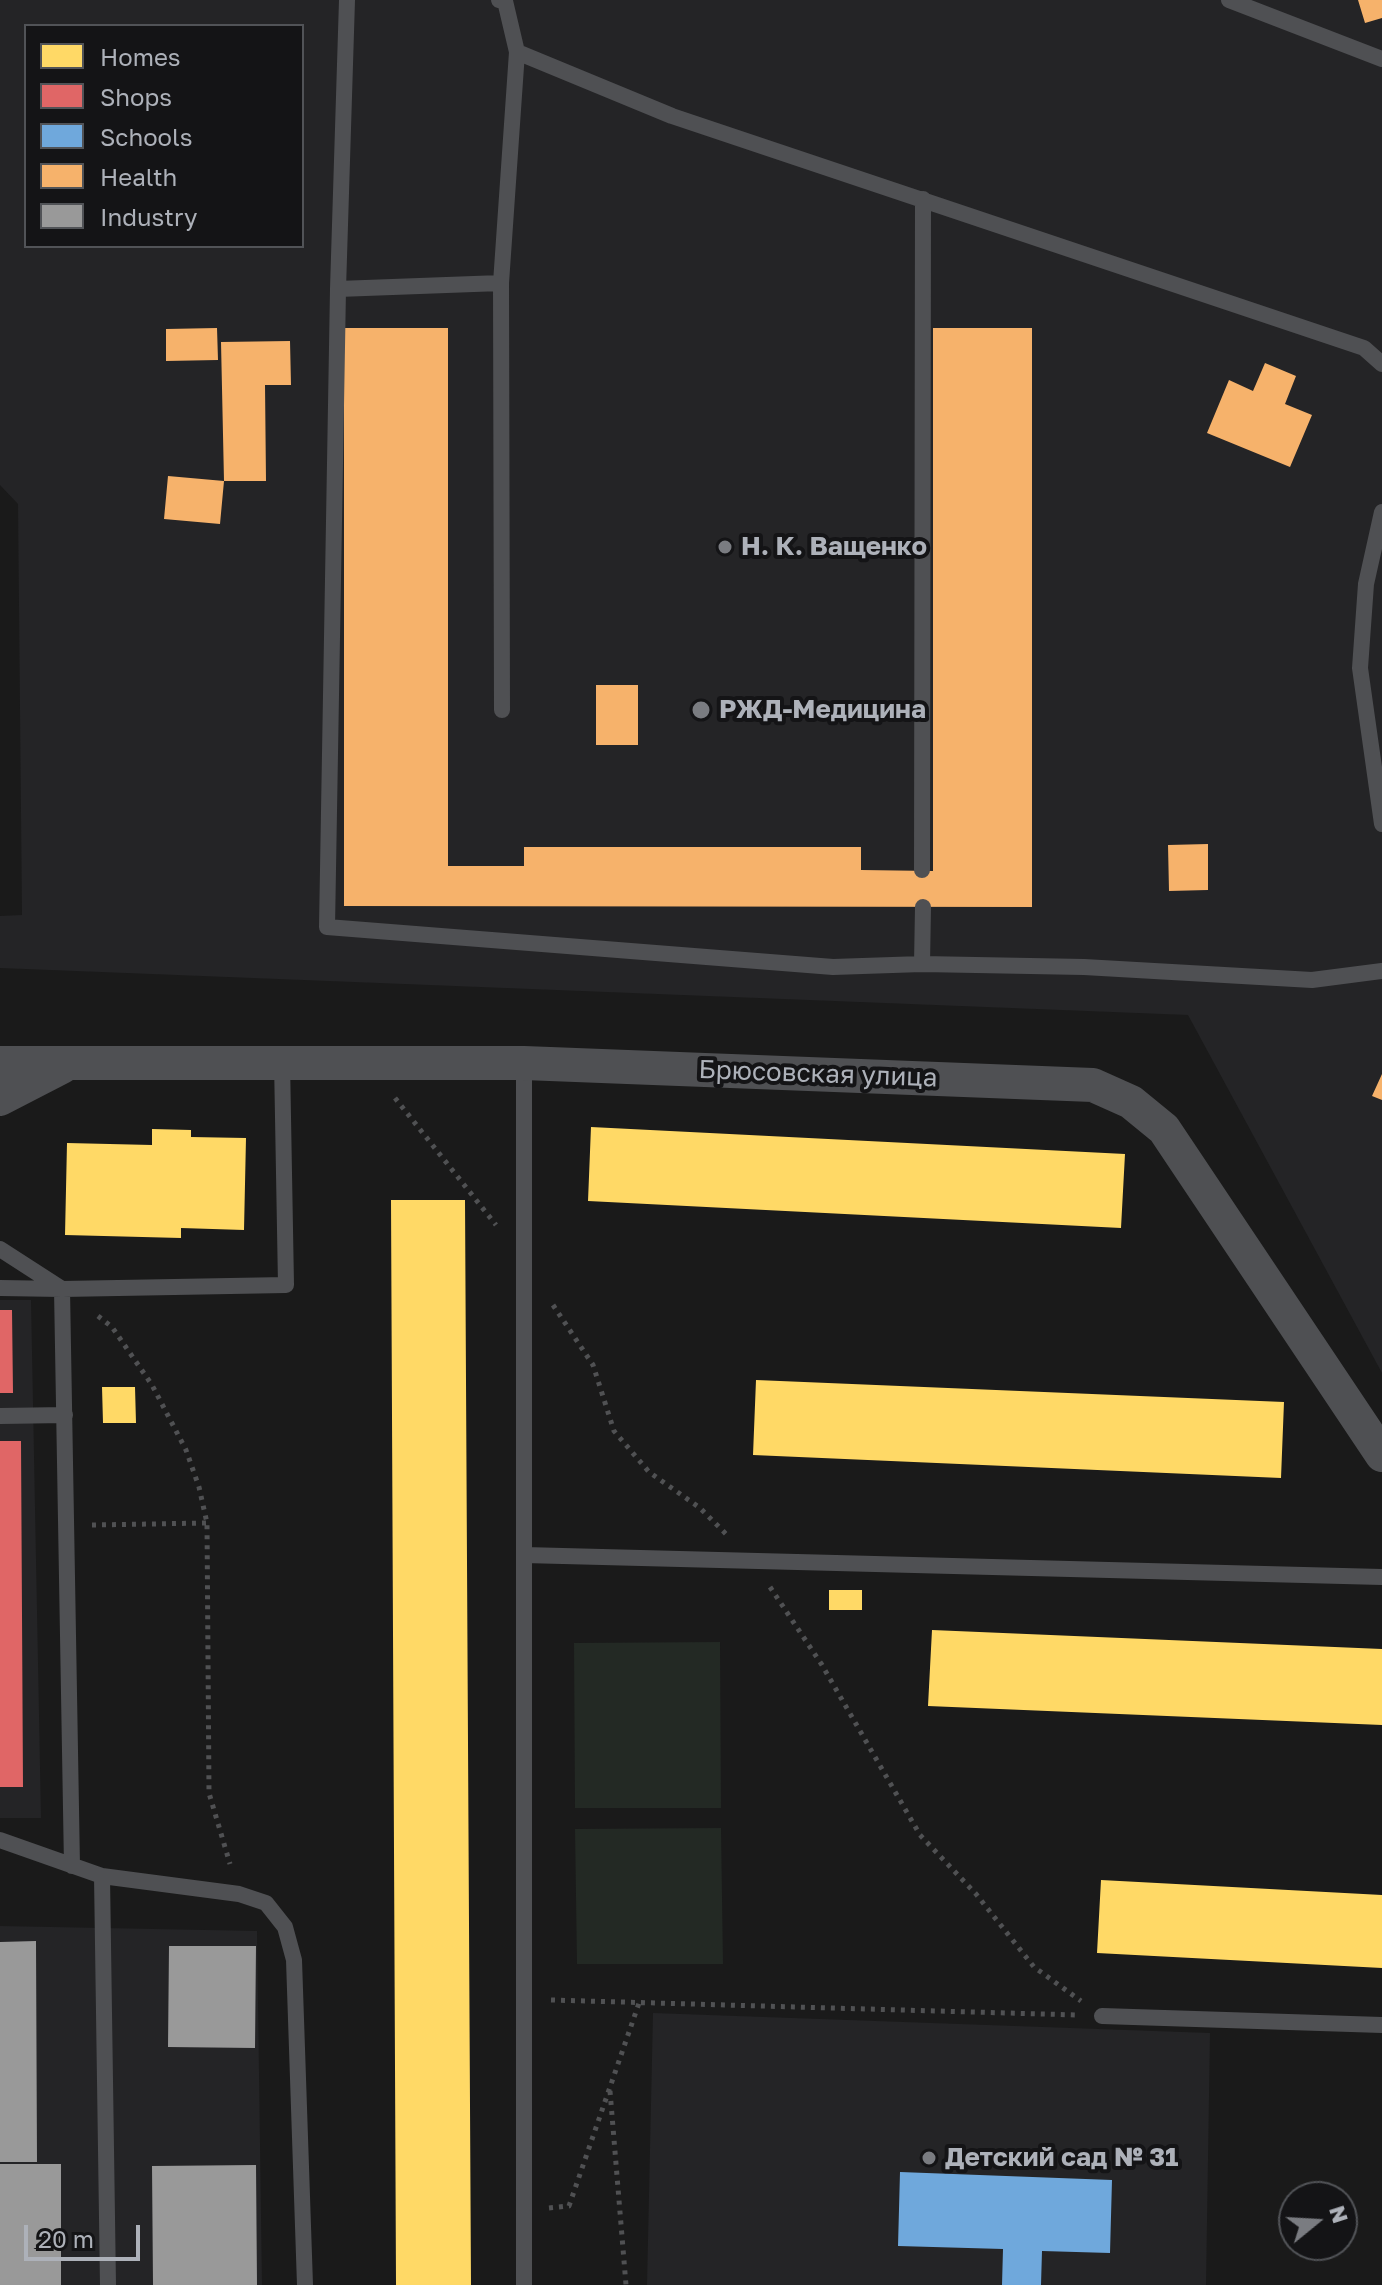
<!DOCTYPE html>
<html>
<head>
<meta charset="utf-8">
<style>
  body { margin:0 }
  #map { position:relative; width:1382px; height:2285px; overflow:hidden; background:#1a1a1a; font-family:"Golos Text",sans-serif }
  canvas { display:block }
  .legend { position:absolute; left:24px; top:24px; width:280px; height:224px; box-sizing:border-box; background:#141416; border:2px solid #515357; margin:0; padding:10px 14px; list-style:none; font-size:24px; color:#adb1b9 }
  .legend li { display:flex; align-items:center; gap:16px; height:40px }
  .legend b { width:40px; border:2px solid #515357 }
  .north { position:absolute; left:1278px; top:2181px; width:80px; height:80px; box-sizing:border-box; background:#141416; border:2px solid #515357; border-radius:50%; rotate:72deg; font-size:22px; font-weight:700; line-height:32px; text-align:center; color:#adb1b9 }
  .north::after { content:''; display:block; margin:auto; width:28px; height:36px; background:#7a7c81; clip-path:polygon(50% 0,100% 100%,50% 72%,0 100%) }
  .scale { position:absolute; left:24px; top:2225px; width:116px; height:36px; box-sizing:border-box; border:4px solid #adb1b9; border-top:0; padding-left:10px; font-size:24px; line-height:28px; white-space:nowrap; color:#adb1b9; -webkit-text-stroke:6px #141416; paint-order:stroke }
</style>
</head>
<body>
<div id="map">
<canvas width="1382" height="2285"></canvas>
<ul class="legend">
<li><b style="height:22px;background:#ffd966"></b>Homes</li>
<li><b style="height:22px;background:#e06666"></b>Shops</li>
<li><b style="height:22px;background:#6fa8dc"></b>Schools</li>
<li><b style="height:22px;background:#f6b26b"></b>Health</li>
<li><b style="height:22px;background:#999"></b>Industry</li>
</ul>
<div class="north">N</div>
<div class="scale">20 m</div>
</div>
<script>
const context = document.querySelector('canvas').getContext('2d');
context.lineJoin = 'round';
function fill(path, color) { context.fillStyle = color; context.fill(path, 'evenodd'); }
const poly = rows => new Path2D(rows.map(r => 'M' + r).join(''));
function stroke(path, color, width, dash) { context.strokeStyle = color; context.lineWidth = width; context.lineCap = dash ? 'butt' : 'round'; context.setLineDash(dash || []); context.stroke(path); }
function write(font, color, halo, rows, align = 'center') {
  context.font = font + ' "Golos Text",sans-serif'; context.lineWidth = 8; context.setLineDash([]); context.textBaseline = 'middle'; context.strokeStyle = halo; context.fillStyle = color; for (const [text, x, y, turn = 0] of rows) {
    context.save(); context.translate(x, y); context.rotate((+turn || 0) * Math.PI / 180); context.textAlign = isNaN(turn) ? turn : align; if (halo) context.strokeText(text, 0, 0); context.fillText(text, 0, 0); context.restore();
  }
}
const built = poly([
  [0,0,1382,0,1382,1373,1188,1015,0,968,0,916,22,915,18,504,0,485],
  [26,26,302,26,302,246,26,246],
  [0,1300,31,1300,41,1818,0,1818],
  [0,1926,257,1931,262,2285,0,2285],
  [653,2013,1210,2033,1206,2285,647,2285]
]);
const green = poly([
  [720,1642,721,1808,575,1808,574,1643],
  [721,1828,723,1964,577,1964,575,1829]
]);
const homes = poly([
  [591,1127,1125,1154,1121,1228,588,1201],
  [152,1129,191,1130,191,1137,246,1138,244,1230,181,1228,181,1238,65,1235,67,1143,152,1145],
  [391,1200,465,1200,471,2285,396,2285],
  [756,1380,1284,1402,1281,1478,753,1455],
  [102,1387,135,1387,136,1423,103,1423],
  [829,1590,862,1590,862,1610,829,1610],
  [932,1630,1382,1649,1382,1725,928,1706],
  [1101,1880,1382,1895,1382,1968,1097,1953]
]);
const shops = poly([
  [0,1310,12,1310,13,1393,0,1393],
  [0,1441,21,1441,23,1787,0,1787]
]);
const schools = poly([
  [900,2172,1112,2180,1110,2253,1042,2251,1041,2285,1002,2285,1003,2249,898,2246]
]);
const health = poly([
  [1358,0,1382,0,1382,18,1365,23],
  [217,328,218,360,166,361,166,329],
  [344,328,448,328,448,866,524,866,524,847,861,847,861,870,933,871,933,328,1032,328,1032,907,344,906],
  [290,341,291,385,265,385,266,481,224,481,220,524,164,519,168,476,224,481,221,342],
  [1265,363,1296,376,1285,404,1312,415,1290,467,1207,433,1229,380,1253,391],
  [596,685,638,685,638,745,596,745],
  [1208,844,1208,890,1169,891,1168,845],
  [1382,1074,1382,1100,1372,1096]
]);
const industry = poly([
  [36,1941,37,2162,0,2162,0,1942],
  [169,1946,256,1946,255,2048,168,2047],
  [0,2164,61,2164,61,2285,0,2285],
  [256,2165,257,2285,153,2285,152,2166]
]);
const path = poly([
  [395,1098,496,1225],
  [553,1305,593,1365,614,1431,649,1472,700,1508,726,1534],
  [98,1316,112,1327,152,1385,186,1450,199,1487,207,1523,209,1793,230,1864],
  [92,1525,207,1523],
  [770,1587,822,1665,920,1835,976,1894,1034,1967,1081,2001],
  [551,2000,1077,2015],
  [610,2091,626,2285],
  [549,2208,569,2206,639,2003]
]);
const lane = poly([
  [347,0,338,289,327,927,833,967,922,964],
  [499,0,505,1,517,52,501,283,502,710],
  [1229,0,1382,59],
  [517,52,672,116,1364,348,1382,364],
  [338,289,501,283],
  [1382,512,1366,584,1360,668,1382,824],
  [922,870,923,199],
  [923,907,922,964,1084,967,1312,980,1382,971],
  [524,1063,524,2285],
  [0,1249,62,1289,0,1288],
  [0,1416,65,1415],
  [524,1555,1382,1577],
  [0,1840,102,1876,239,1894,266,1903,285,1927,294,1960,305,2285],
  [72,1866,62,1289,286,1285,282,1061],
  [102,1876,108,2285],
  [1102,2016,1382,2025]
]);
const street = poly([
  [0,1063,524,1063,1093,1085,1131,1102,1164,1129,1382,1455],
  [0,1099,62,1067]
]);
const markers = [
  [725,547,8,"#7a7c81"],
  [701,710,10,"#7a7c81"],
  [929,2158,8,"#7a7c81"]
];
const poiNames = [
  ["Н. К. Ващенко",741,547],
  ["РЖД-Медицина",719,710],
  ["Детский сад № 31",945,2158]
];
const streetNames = [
  ["Брюсовская улица",818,1074,2]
];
fill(built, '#242426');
fill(green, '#232924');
fill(homes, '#ffd966');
fill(shops, '#e06666');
fill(schools, '#6fa8dc');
fill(health, '#f6b26b');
fill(industry, '#999');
stroke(path, '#505153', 5, [4, 6]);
stroke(lane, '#4f5053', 16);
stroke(street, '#4f5053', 34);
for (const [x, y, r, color] of markers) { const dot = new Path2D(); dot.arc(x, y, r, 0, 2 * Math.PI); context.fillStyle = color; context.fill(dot); stroke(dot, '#141416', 3); }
write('bold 26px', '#adb1b9', '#141416', poiNames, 'left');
write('26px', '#adb1b9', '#141416', streetNames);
</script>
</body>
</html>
